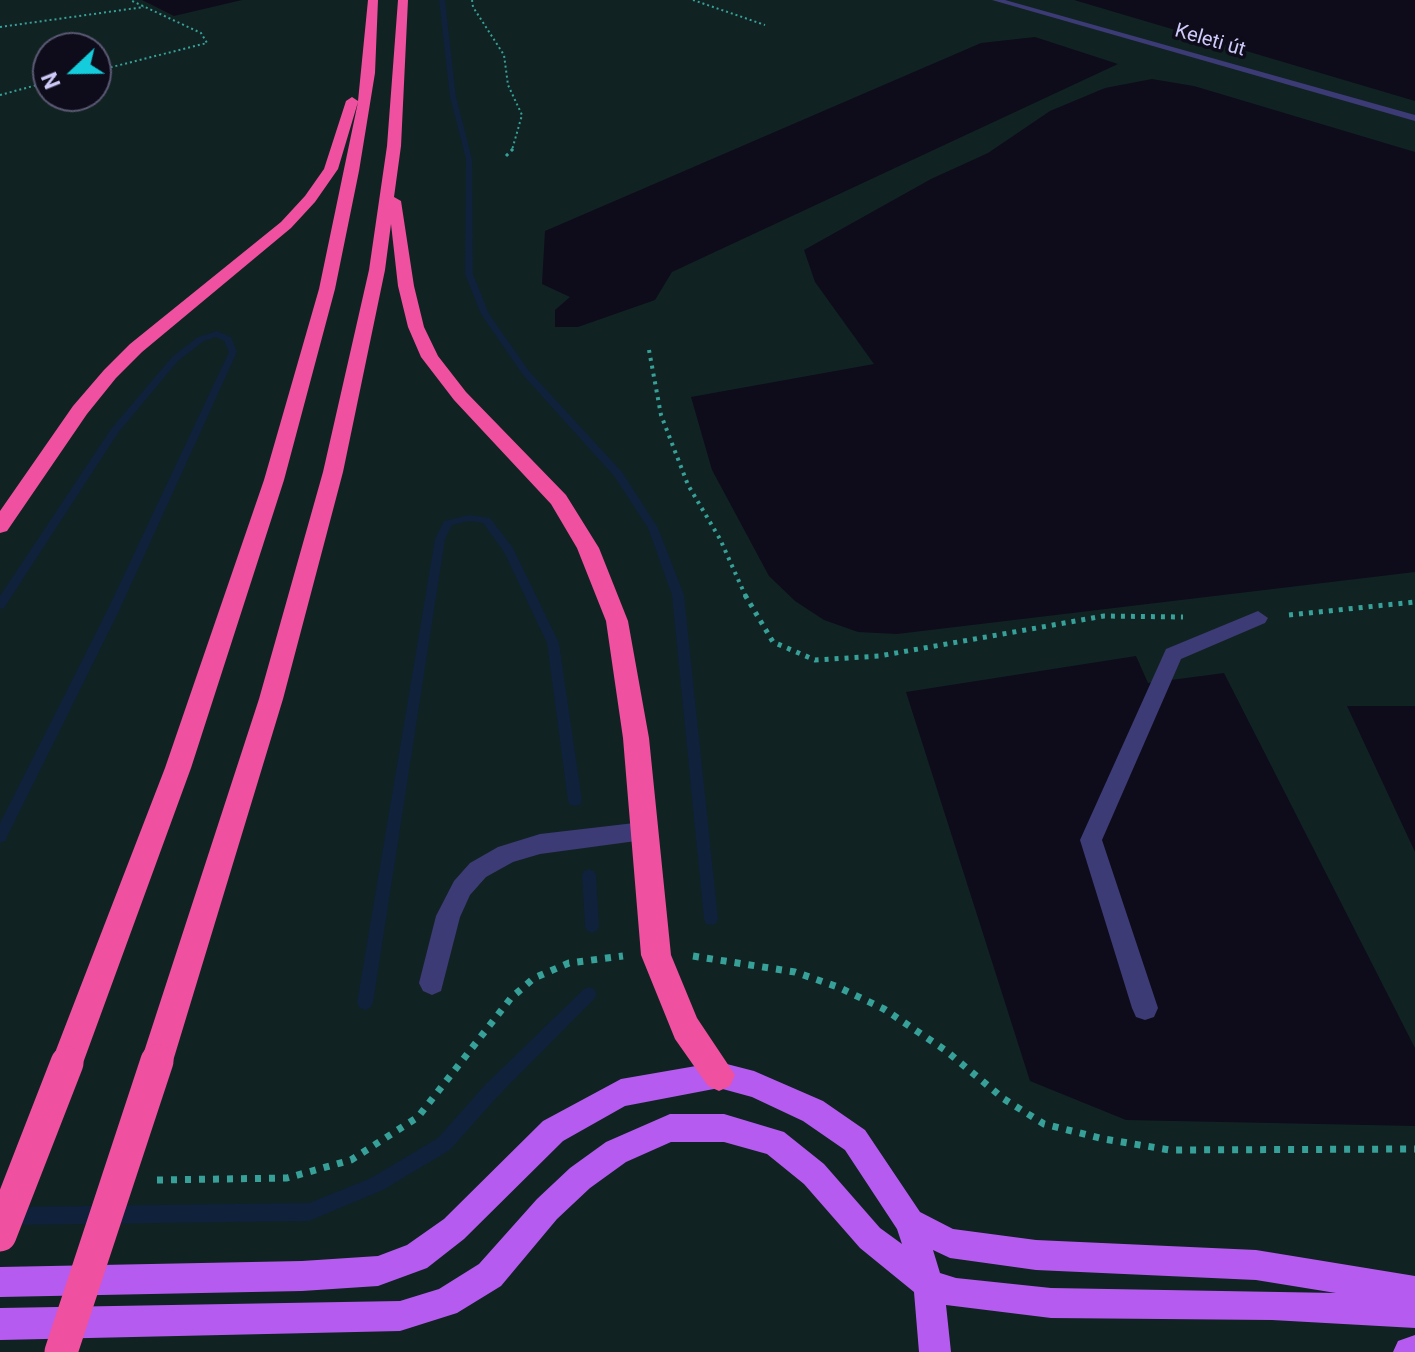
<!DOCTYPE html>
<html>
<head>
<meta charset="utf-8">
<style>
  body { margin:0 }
  #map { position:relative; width:1415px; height:1352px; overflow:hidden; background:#0e0c1a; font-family:Roboto,sans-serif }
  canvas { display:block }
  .north { position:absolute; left:32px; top:32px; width:80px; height:80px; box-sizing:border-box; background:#0e0c1a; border:2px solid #5b5874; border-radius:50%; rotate:248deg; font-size:22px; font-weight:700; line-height:32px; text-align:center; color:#cecafa }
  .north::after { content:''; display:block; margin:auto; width:28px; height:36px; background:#14ccdc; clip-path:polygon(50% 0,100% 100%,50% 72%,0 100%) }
</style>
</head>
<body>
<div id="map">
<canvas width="1415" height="1352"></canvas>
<div class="north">N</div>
</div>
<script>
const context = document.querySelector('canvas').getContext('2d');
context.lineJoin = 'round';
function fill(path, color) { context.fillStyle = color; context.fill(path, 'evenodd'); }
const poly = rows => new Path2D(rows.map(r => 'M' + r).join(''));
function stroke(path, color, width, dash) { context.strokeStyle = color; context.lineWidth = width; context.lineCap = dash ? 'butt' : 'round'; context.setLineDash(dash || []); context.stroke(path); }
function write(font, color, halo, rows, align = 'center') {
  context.font = font + ' Roboto,sans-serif'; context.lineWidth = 7; context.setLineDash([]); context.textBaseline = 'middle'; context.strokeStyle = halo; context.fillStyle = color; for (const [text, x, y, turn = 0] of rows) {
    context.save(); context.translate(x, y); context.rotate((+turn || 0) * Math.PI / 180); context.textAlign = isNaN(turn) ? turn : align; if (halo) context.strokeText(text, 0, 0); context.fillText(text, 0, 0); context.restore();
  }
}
const green = poly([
  [0,0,142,0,174,16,242,0,1074,0,1415,101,1415,152,1194,86,1152,79,1105,88,1050,111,988,153,931,179,804,250,815,282,874,364,691,397,712,470,769,576,795,601,824,620,858,632,897,634,1415,572,1415,706,1347,706,1415,852,1415,1048,1224,673,1148,683,1136,656,906,692,1030,1081,1126,1120,1415,1126,1415,1352,0,1352],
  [1035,37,1118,64,672,272,655,300,578,327,555,327,555,310,570,297,542,284,545,231,981,43],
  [48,48,96,48,96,96,48,96]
]);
const stream = poly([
  [439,0,445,0,456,97,472,159,473,274,489,314,529,371,622,472,658,528,684,595,718,919,716,924,711,925,706,924,704,919,672,595,648,528,614,476,523,375,481,314,465,274,466,159,450,97,439,0],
  [217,331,231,337,237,352,119,611,5,841,0,843,0,823,107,611,229,352,224,341,216,337,204,341,178,361,118,433,4,608,0,609,0,596,111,429,172,357,198,337,217,331],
  [469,515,490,518,513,548,559,643,582,801,580,805,575,806,570,805,568,801,547,643,504,552,483,523,469,521,452,525,445,539,373,1003,370,1008,365,1010,360,1008,357,1003,435,539,444,521,469,515],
  [589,869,594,871,596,875,599,926,597,931,592,933,587,931,585,926,582,875,584,871,589,869],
  [589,987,594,989,597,994,594,999,497,1097,450,1150,383,1190,309,1221,11,1225,5,1222,2,1216,5,1210,11,1207,309,1203,371,1178,438,1138,485,1085,584,989,589,987]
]);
const pathFar4 = poly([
  [472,0,473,7,504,55,508,85,522,115,512,150],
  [693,0,765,25],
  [0,27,144,7],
  [96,71,207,43,201,33,130,0],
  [0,95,48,82]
]);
const pathFar3 = poly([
  [506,156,514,148]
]);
const pathFar2 = poly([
  [649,350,661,415,688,485,720,539,746,597]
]);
const pathFar1 = poly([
  [745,595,773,642,815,660,879,656,1104,616,1183,617],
  [1289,615,1415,602]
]);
const path = poly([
  [693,956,795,972,838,987,884,1009,945,1050,1004,1099,1044,1124,1104,1139,1170,1150,1415,1149],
  [157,1180,287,1178,351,1160,418,1117,511,998,534,978,569,963,623,956]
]);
const lane = poly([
  [1258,611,1268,618,1265,623,1181,659,1102,840,1158,1008,1154,1017,1145,1020,1136,1017,1132,1008,1080,840,1166,649,1258,611],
  [643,822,651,825,654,832,651,839,540,854,513,862,486,877,470,895,460,917,441,991,432,995,423,991,419,983,436,916,454,881,470,863,498,847,540,834,643,822]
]);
const street = poly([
  [992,0,1005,0,1415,115,1415,121,992,0]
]);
const primary = poly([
  [719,1062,754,1071,823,1101,865,1130,920,1212,953,1229,1036,1240,1256,1250,1415,1276,1415,1328,1272,1320,1051,1318,946,1305,951,1352,919,1352,914,1292,860,1248,804,1184,767,1154,724,1142,671,1142,626,1162,590,1188,557,1219,501,1286,457,1313,400,1331,0,1340,0,1308,400,1301,439,1289,479,1264,537,1199,570,1168,606,1142,670,1114,724,1114,784,1132,824,1164,880,1228,902,1244,897,1229,845,1150,803,1121,752,1097,719,1088,625,1106,563,1141,464,1239,427,1268,378,1286,302,1291,0,1297,0,1267,302,1261,378,1256,407,1245,444,1219,543,1121,621,1079,719,1062],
  [933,1250,950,1258,1036,1270,1256,1280,1336,1293,1051,1288,956,1278,940,1273,933,1250],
  [1415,1335,1415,1352,1393,1352,1398,1341,1415,1335]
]);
const highway = poly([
  [368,0,378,0,375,73,359,171,335,289,284,480,191,768,83,1063,78,1074,67,1079,56,1074,51,1063,165,768,264,480,319,289,358,102,338,169,315,202,291,228,142,352,116,378,87,414,7,531,0,533,0,511,73,406,104,370,130,344,281,222,305,196,324,169,346,101,352,97,358,101,368,0],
  [398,0,408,0,401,146,394,197,401,201,414,286,424,327,438,356,466,392,566,495,599,548,628,621,649,738,671,955,697,1018,735,1075,730,1086,719,1091,708,1086,675,1039,641,955,623,738,606,621,577,548,551,504,454,400,421,357,408,327,398,286,391,224,385,270,343,472,283,699,173,1061,168,1072,157,1077,146,1072,141,1061,259,699,323,472,369,270,387,146,398,0]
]);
const highwayBridge = poly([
  [0,1235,67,1063],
  [61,1352,157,1061]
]);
const farStreetnames = [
  ["Keleti út",1210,41,16]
];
fill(green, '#102322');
fill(stream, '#0f213b');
stroke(pathFar4, '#37a199', 2, [2, 3]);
stroke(pathFar3, '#37a199', 3, [3, 4]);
stroke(pathFar2, '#37a199', 4, [3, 5]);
stroke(pathFar1, '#37a199', 5, [4, 6]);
stroke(path, '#37a199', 7, [6, 8]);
fill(lane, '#3c3b75');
fill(street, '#3c3b75');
fill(primary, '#b65bf0');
fill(highway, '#ef509f');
stroke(highwayBridge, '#ef509f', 33);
write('20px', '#cecafa', '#0e0c1a', farStreetnames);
</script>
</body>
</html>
